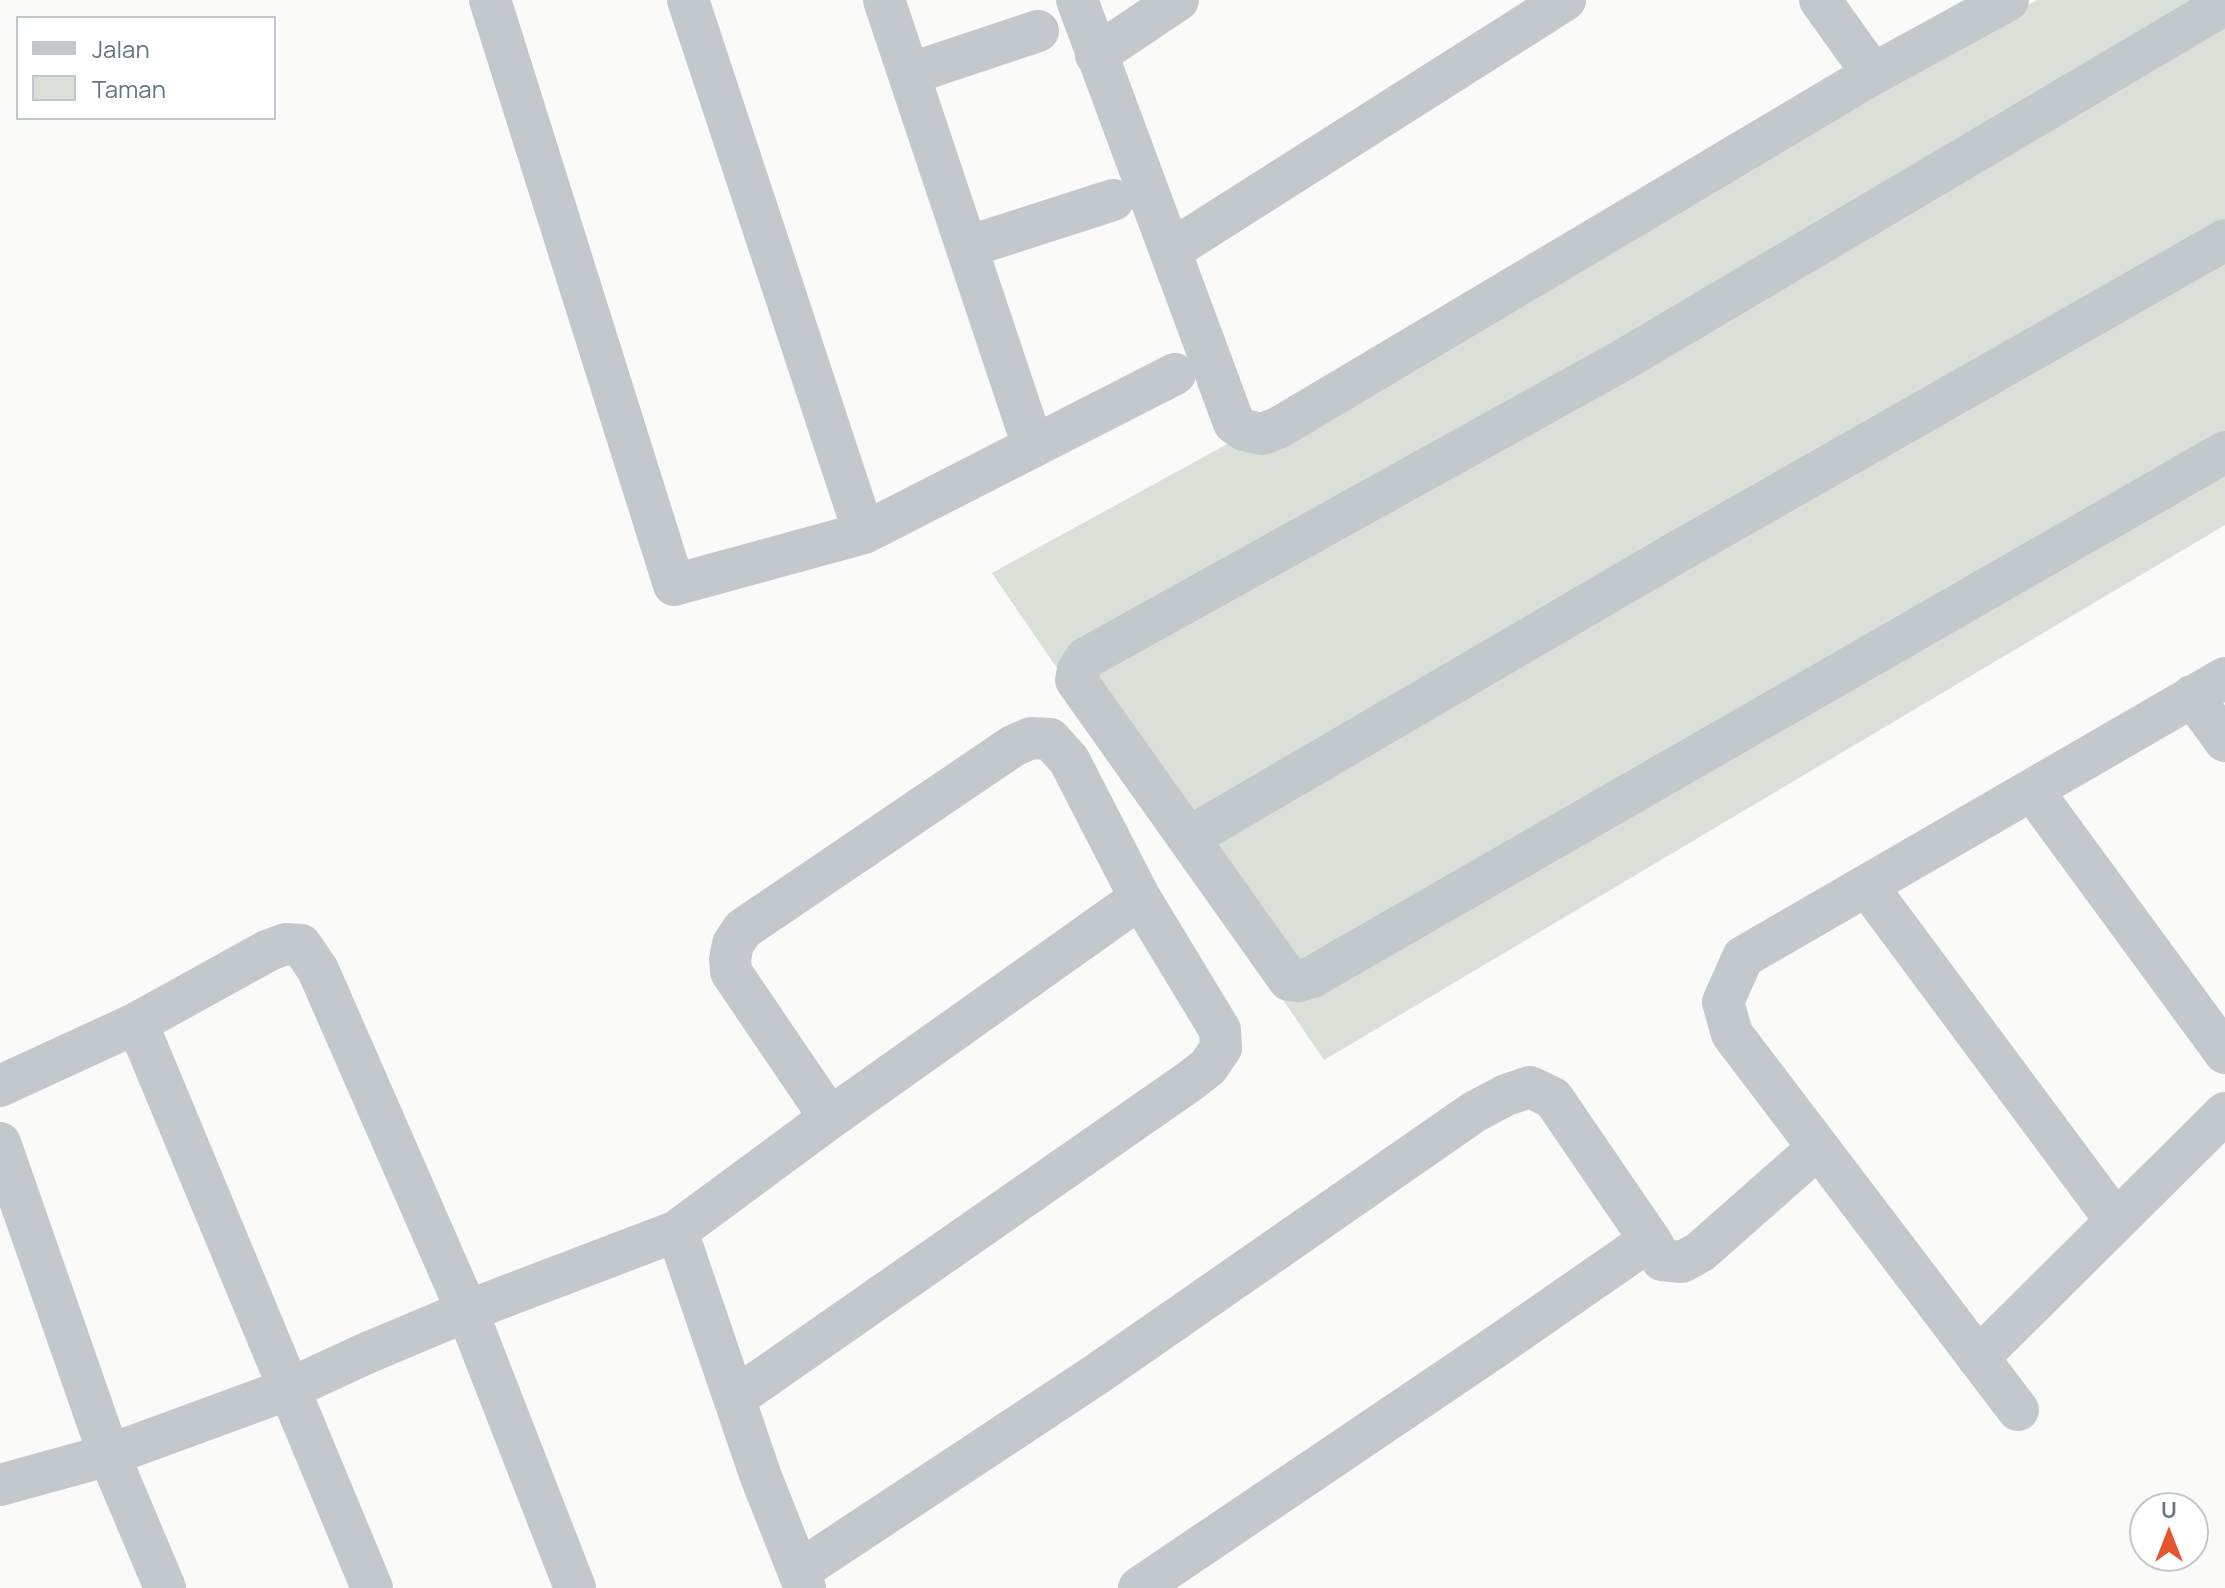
<!DOCTYPE html>
<html>
<head>
<meta charset="utf-8">
<style>
  body { margin:0 }
  #map { position:relative; width:2225px; height:1588px; overflow:hidden; background:#fafaf8; font-family:Manrope,sans-serif }
  canvas { display:block }
  .legend { position:absolute; left:16px; top:16px; width:260px; height:104px; box-sizing:border-box; background:#fff; border:2px solid #c1c8cd; margin:0; padding:10px 14px; list-style:none; font-size:24px; color:#657683 }
  .legend li { display:flex; align-items:center; gap:16px; height:40px }
  .legend b { width:40px; border:2px solid #c1c8cd }
  .north { position:absolute; left:2129px; top:1492px; width:80px; height:80px; box-sizing:border-box; background:#fff; border:2px solid #c1c8cd; border-radius:50%; rotate:0deg; font-size:22px; font-weight:700; line-height:32px; text-align:center; color:#657683 }
  .north::after { content:''; display:block; margin:auto; width:28px; height:36px; background:#e4572e; clip-path:polygon(50% 0,100% 100%,50% 72%,0 100%) }
</style>
</head>
<body>
<div id="map">
<canvas width="2225" height="1588"></canvas>
<ul class="legend">
<li><b style="height:10px;background:#c3c8cc"></b>Jalan</li>
<li><b style="height:22px;background:#dadfd7"></b>Taman</li>
</ul>
<div class="north">U</div>
</div>
<script>
const context = document.querySelector('canvas').getContext('2d');
context.lineJoin = 'round';
function fill(path, color) { context.fillStyle = color; context.fill(path, 'evenodd'); }
const poly = rows => new Path2D(rows.map(r => 'M' + r).join(''));
function stroke(path, color, width, dash) { context.strokeStyle = color; context.lineWidth = width; context.lineCap = dash ? 'butt' : 'round'; context.setLineDash(dash || []); context.stroke(path); }
const green = poly([
  [2037,0,2225,0,2225,525,1324,1060,992,573]
]);
const street = poly([
  [490,0,674,585,864,533,1175,374],
  [688,0,864,533],
  [884,0,1033,446],
  [1077,0,1234,423,1244,430,1262,434,1278,428,1873,74],
  [1820,0,1873,74,2008,0],
  [2225,4,1623,360,1086,658,1078,670,1076,680,1289,980,1299,981,1312,977,2225,452],
  [1096,55,1178,0],
  [909,74,1038,31],
  [967,247,1113,200],
  [1170,251,1565,0],
  [2192,696,2225,741],
  [2032,790,2225,1053],
  [1188,838,1674,554,2225,240],
  [1867,886,2116,1221],
  [137,1023,372,1588],
  [0,1086,137,1023,269,950,286,944,301,945,318,970,467,1311,575,1588],
  [0,1143,109,1455,165,1588],
  [677,1231,761,1477,805,1588],
  [1650,1240,1662,1260,1682,1262,1700,1252,1818,1148],
  [1978,1358,2225,1113],
  [735,1398,1190,1081,1208,1067,1221,1048,1220,1030,1140,898,1069,760,1050,739,1031,738,1013,746,743,929,733,944,730,959,731,972,830,1118],
  [2018,1410,1732,1034,1723,1002,1743,957,2225,678],
  [0,1485,109,1455,289,1389,367,1353,467,1311,677,1231,830,1118,1140,898],
  [799,1571,1097,1374,1474,1112,1506,1095,1530,1087,1553,1098,1650,1240,1497,1346,1139,1588]
]);
fill(green, '#dadfd7');
stroke(street, '#c3c8cc', 42);
</script>
</body>
</html>
